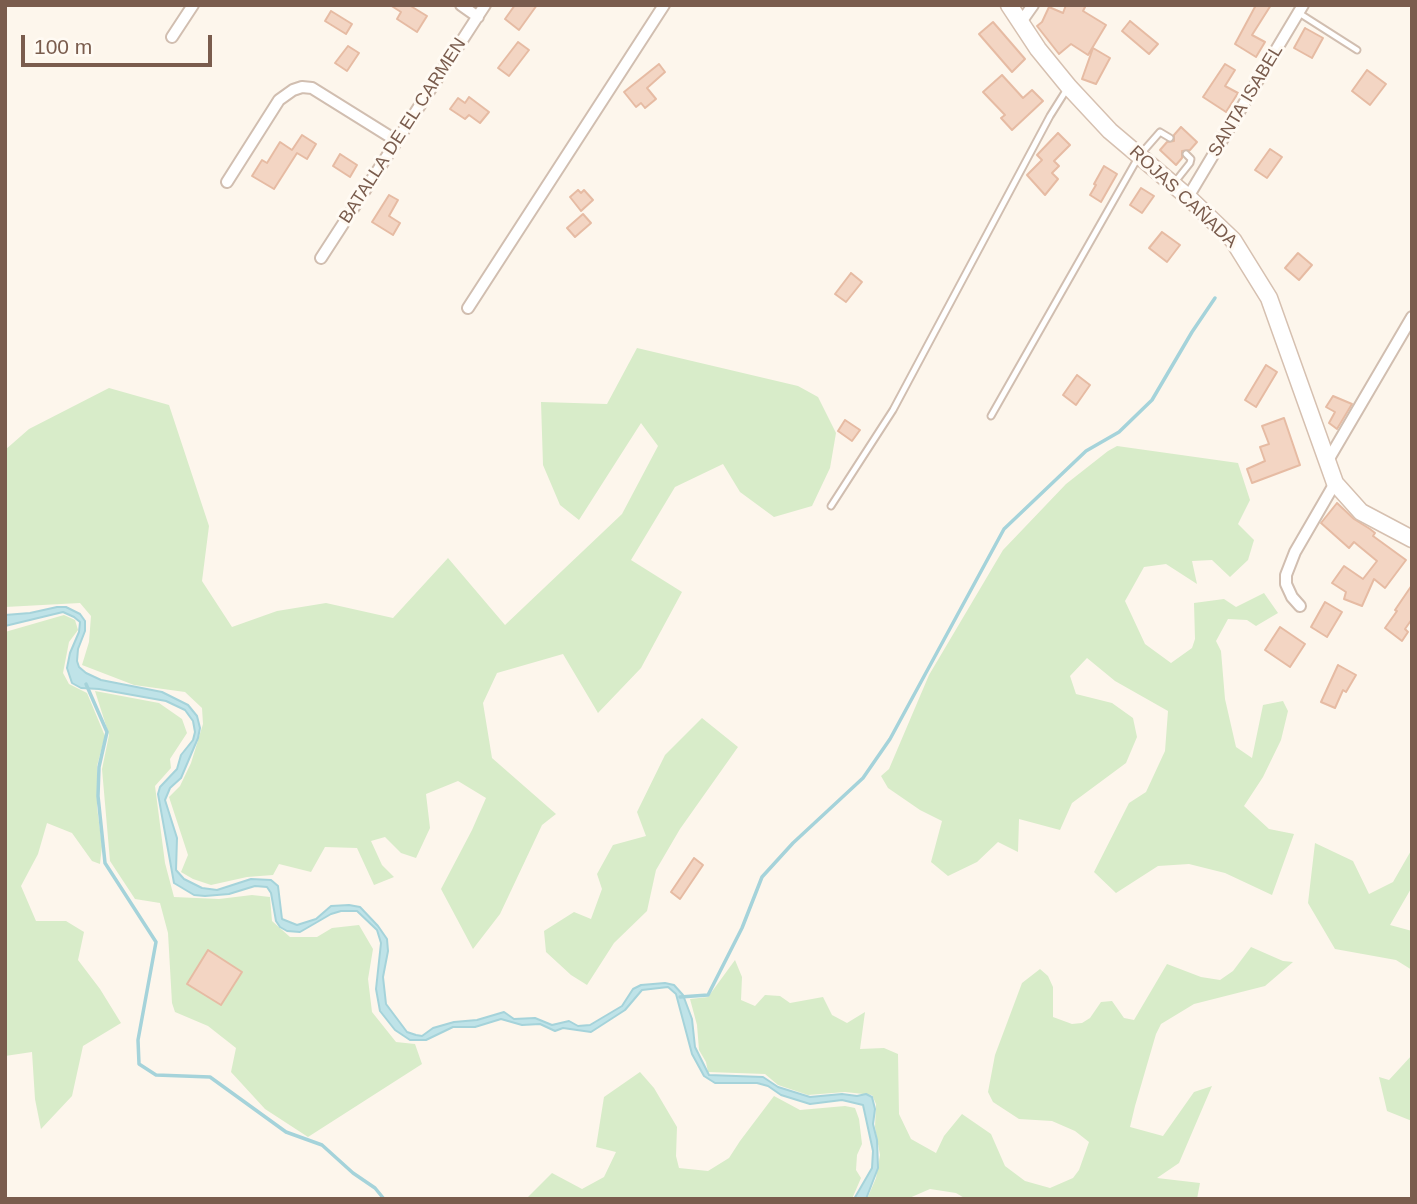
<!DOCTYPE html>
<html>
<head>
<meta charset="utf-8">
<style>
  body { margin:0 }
  #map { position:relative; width:1417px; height:1204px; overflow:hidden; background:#fdf6ec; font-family:Arial,sans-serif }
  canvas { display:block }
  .frame { position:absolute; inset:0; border:7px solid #7a5c4d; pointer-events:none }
  .scale { position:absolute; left:21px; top:35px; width:191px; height:32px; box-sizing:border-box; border:4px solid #7a5c4d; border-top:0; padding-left:9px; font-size:21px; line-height:24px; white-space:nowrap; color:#7a5c4d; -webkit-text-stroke:5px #fffaf3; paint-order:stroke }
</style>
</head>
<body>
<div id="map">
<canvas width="1417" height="1204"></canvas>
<div class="frame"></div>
<div class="scale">100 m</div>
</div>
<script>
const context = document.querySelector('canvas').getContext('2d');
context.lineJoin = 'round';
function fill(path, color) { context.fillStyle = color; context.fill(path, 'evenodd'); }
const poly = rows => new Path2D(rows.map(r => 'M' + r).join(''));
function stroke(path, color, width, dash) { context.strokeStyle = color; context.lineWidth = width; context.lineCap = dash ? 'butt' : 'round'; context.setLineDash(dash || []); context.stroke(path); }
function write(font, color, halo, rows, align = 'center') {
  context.font = font + ' Arial,sans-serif'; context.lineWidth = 6; context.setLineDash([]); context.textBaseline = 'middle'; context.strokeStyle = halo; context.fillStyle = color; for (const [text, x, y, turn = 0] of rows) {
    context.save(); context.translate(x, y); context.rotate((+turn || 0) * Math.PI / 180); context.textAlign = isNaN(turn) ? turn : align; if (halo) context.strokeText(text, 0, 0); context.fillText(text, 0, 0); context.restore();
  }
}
const green = poly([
  [637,348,798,386,818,397,836,433,830,468,812,506,774,517,740,492,723,464,675,487,631,560,682,592,641,668,598,713,563,654,497,673,483,703,492,758,556,814,542,825,500,914,473,949,441,889,472,830,486,798,458,781,426,794,430,828,416,858,401,853,385,837,371,841,382,865,394,877,374,885,357,848,325,847,311,872,279,864,273,875,247,877,211,885,193,879,181,872,188,855,169,797,180,786,191,763,203,724,202,708,185,692,134,685,82,665,89,642,91,616,80,603,5,607,5,450,29,429,109,388,169,405,209,526,202,581,232,627,277,611,326,603,393,618,448,558,505,625,622,514,658,446,641,423,579,520,560,505,543,465,541,402,607,404],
  [1117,446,1238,463,1250,500,1238,524,1254,540,1248,560,1230,577,1212,560,1192,561,1197,584,1166,564,1144,567,1125,601,1145,644,1171,663,1192,648,1195,639,1194,603,1224,599,1236,607,1264,593,1278,613,1256,626,1247,620,1228,619,1216,641,1221,651,1225,699,1236,747,1252,758,1263,705,1283,701,1288,711,1281,740,1263,777,1244,806,1269,829,1294,834,1272,895,1225,873,1189,864,1158,866,1116,893,1094,872,1129,803,1146,792,1165,751,1168,711,1115,681,1087,658,1070,676,1076,694,1112,703,1133,718,1137,737,1126,763,1072,803,1060,830,1019,819,1018,852,998,842,977,862,948,876,931,862,942,821,920,810,888,788,881,776,889,769,929,675,1003,550,1066,484,1108,451],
  [64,615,75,620,78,630,69,642,63,673,69,684,87,693,105,736,97,766,97,807,102,846,100,864,92,861,72,833,47,823,38,854,21,886,36,921,66,921,84,932,78,960,100,989,121,1023,83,1046,72,1096,41,1129,35,1099,32,1052,5,1056,5,632],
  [95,691,159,703,182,719,187,733,170,759,171,768,155,786,165,863,174,897,219,899,252,895,270,897,272,921,290,937,317,937,332,928,359,925,373,949,368,979,372,1012,396,1042,415,1044,422,1064,308,1137,265,1109,231,1072,236,1048,208,1026,175,1012,172,1003,168,933,160,903,135,899,110,861,102,769,109,735],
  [702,718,738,747,680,829,656,870,647,911,614,943,587,985,571,975,546,952,544,931,574,912,591,919,602,889,597,874,613,845,646,836,637,812,665,755],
  [1315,843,1353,861,1369,894,1393,882,1412,849,1412,887,1390,925,1412,931,1412,970,1396,960,1335,949,1308,903],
  [1251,947,1283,961,1293,962,1265,986,1194,1004,1161,1024,1156,1034,1135,1106,1130,1127,1163,1136,1194,1092,1212,1086,1179,1163,1157,1178,1200,1183,1197,1199,966,1199,956,1193,930,1189,907,1199,867,1199,876,1178,880,1155,875,1127,876,1104,872,1095,845,1092,808,1095,778,1085,765,1074,708,1072,706,1062,699,1050,697,1025,690,999,708,997,735,960,742,977,741,1000,755,1006,765,995,780,996,790,1003,823,997,832,1015,847,1023,865,1012,860,1049,884,1048,898,1054,899,1114,911,1139,936,1153,944,1136,962,1114,991,1134,1005,1166,1025,1181,1050,1188,1073,1178,1079,1170,1089,1142,1075,1131,1052,1121,1019,1119,993,1102,988,1092,995,1055,1022,983,1040,969,1048,976,1053,987,1053,1017,1072,1024,1082,1023,1090,1018,1101,1002,1112,1001,1124,1018,1134,1020,1167,964,1201,977,1220,980,1233,971],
  [1412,1055,1412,1121,1387,1111,1379,1077,1389,1080],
  [640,1072,654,1088,677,1127,676,1156,679,1168,708,1171,729,1158,740,1141,774,1096,800,1110,845,1106,855,1108,859,1119,862,1144,857,1155,856,1170,861,1178,852,1199,526,1199,552,1173,582,1189,604,1177,616,1152,596,1147,604,1097]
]);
const water = poly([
  [57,607,66,607,80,614,85,621,85,631,78,649,77,661,79,667,86,673,101,680,162,692,188,705,197,716,200,728,198,738,181,778,170,788,165,800,177,838,176,870,184,879,202,888,217,890,251,879,271,880,278,886,282,919,297,925,316,919,331,906,349,905,360,907,378,926,387,939,388,951,383,977,386,1004,407,1032,416,1035,422,1036,433,1028,454,1022,477,1020,504,1012,514,1019,535,1018,552,1025,569,1021,578,1026,590,1025,622,1006,633,989,641,985,665,983,674,985,683,995,692,1019,695,1047,709,1075,763,1077,778,1087,810,1097,842,1094,857,1096,866,1094,872,1097,875,1109,873,1124,877,1140,878,1168,866,1199,854,1199,872,1168,873,1151,863,1105,842,1100,810,1104,781,1095,768,1086,757,1083,715,1083,704,1076,692,1054,676,994,668,987,642,990,625,1010,591,1032,563,1028,555,1031,540,1024,522,1025,501,1019,475,1027,453,1027,426,1040,410,1040,395,1030,380,1011,376,989,381,943,377,930,357,911,341,911,331,914,300,932,287,931,280,927,276,921,271,893,267,887,255,886,229,894,205,896,194,895,174,883,158,794,160,787,177,769,181,755,193,740,195,732,193,721,185,710,166,701,99,689,81,688,72,683,67,668,70,653,79,632,80,622,74,617,63,612,5,626,5,615,30,613,57,607]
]);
const stream = poly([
  [86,684,107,732,99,767,98,796,105,863,156,942,138,1040,139,1064,156,1075,210,1077,286,1132,322,1145,353,1173,375,1188,384,1199],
  [680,997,708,995,742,928,762,877,793,843,863,778,890,739,1004,529,1086,451,1119,432,1152,400,1192,332,1215,298]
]);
const building = poly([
  [390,5,409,5,427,16,417,32,397,19,401,12,390,5],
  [515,5,537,5,519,30,505,19,515,5],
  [1066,5,1086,5,1083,11,1106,25,1088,55,1071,44,1059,54,1037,26,1042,22,1049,7,1063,13,1066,5],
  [1256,5,1271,5,1252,35,1265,42,1256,57,1235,44,1256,5],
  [331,11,352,24,346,34,325,21,331,11],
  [1130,21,1158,44,1149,54,1122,31,1130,21],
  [993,22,1025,59,1012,72,979,34,993,22],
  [1305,28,1323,38,1312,58,1294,48,1305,28],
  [518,42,529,50,509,76,498,68,518,42],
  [348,46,359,53,347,71,335,63,348,46],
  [1093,48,1110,58,1096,84,1082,79,1093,48],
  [659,64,665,72,647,88,656,99,645,108,641,103,636,107,624,92,659,64],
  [1225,64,1235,70,1225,86,1238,93,1226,112,1203,97,1225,64],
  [1367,70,1386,84,1370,105,1352,91,1367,70],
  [1002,75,1023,98,1032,90,1043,101,1012,130,1001,118,1005,115,983,92,1002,75],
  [469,97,489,112,480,123,469,115,465,119,450,109,458,98,465,103,469,97],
  [1181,127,1197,142,1190,150,1182,151,1182,158,1176,165,1160,150,1167,142,1174,141,1174,135,1181,127],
  [1058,133,1070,145,1054,161,1059,166,1052,173,1058,179,1045,195,1027,175,1042,160,1037,155,1058,133],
  [302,135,316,144,307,159,297,153,274,189,252,176,262,160,267,163,280,142,292,150,302,135],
  [1270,149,1282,157,1267,178,1255,170,1270,149],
  [340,154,357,165,350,177,333,166,340,154],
  [1104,166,1117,174,1101,202,1090,195,1096,185,1094,184,1104,166],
  [1141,188,1154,196,1142,213,1130,205,1141,188],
  [578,190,581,193,584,190,593,200,581,211,570,197,578,190],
  [389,195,398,200,389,216,400,223,393,235,372,222,389,195],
  [583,214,591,223,575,237,567,228,583,214],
  [1162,232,1180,245,1167,262,1149,248,1162,232],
  [1298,253,1312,265,1299,280,1285,268,1298,253],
  [851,273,862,282,846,302,835,294,851,273],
  [1266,365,1277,372,1256,407,1245,400,1266,365],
  [1077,375,1090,385,1076,405,1063,395,1077,375],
  [1333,396,1352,404,1337,429,1329,423,1335,412,1326,407,1333,396],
  [1284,418,1300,465,1252,483,1247,469,1265,461,1260,447,1269,444,1262,426,1284,418],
  [845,420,860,430,852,441,838,431,845,420],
  [1337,503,1354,519,1370,529,1375,533,1373,536,1406,560,1385,588,1374,579,1362,606,1344,599,1346,592,1332,583,1344,566,1363,579,1377,561,1354,542,1349,548,1321,523,1337,503],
  [1412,585,1412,619,1405,629,1408,632,1402,641,1385,628,1397,611,1395,610,1412,585],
  [1325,602,1342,612,1327,637,1311,627,1325,602],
  [1280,627,1305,644,1290,667,1265,650,1280,627],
  [1338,665,1356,675,1346,692,1343,690,1335,708,1321,702,1338,665],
  [694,858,703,865,680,899,671,892,694,858],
  [208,950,242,972,221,1005,187,984,208,950]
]);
const lane = poly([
  [1299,13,1357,50],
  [1175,182,1190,163,1191,159,1186,154],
  [991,416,1139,156,1160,132,1170,138],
  [831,506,893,410,1050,116,1067,89]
]);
const street = poly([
  [461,5,478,17],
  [1021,22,1033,5],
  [172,37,193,5],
  [227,182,279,100,293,90,302,87,312,88,397,141],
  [1188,197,1303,5],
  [321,258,485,5],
  [468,308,664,5],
  [1327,462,1412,317],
  [1300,606,1292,597,1286,584,1286,575,1295,552,1335,483]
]);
const secondary = poly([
  [1009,5,1038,49,1069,87,1110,131,1188,197,1233,240,1269,298,1335,483,1361,512,1412,539]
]);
const streetNames = [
  ["SANTA ISABEL",1246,101,-59],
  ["BATALLA DE EL CARMEN",403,131,-57],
  ["ROJAS CAÑADA",1183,197,43]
];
fill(green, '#d8ecc9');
fill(water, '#bfe3e8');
stroke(water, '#a5d3da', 2);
stroke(stream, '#a5d3da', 3.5);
fill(building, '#f3d5c3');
stroke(building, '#e6bba3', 2);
stroke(lane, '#d1beb0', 9);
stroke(street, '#d1beb0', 14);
stroke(secondary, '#d6c0b0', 19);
stroke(lane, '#fff', 5);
stroke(street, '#fff', 10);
stroke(secondary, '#fff', 16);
write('18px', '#7a5c4d', '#fffaf3', streetNames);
</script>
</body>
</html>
